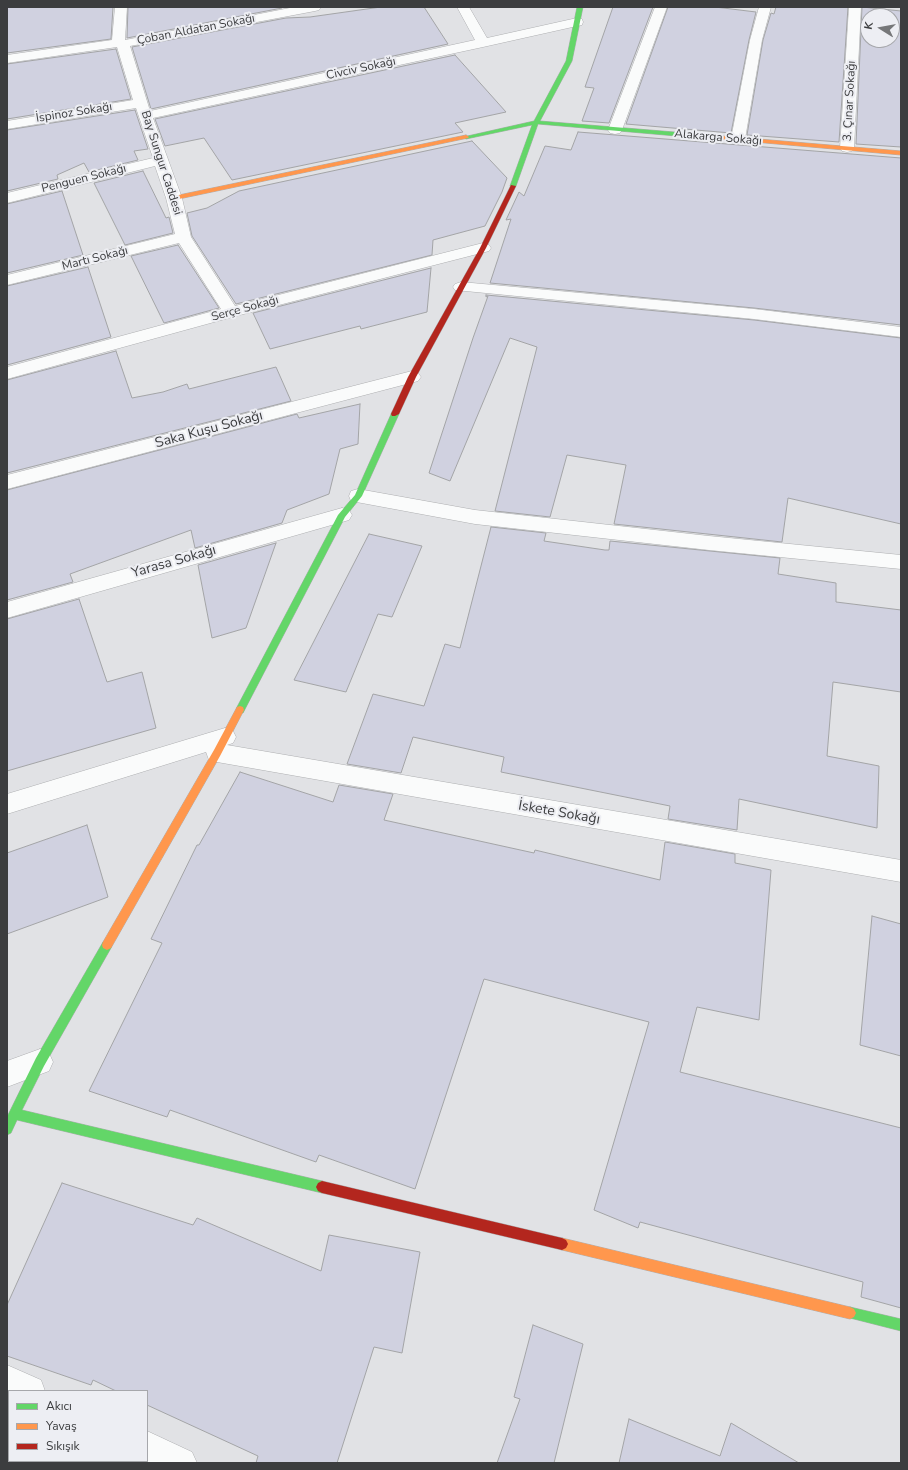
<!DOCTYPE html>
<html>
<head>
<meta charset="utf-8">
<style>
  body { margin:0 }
  #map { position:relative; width:908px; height:1470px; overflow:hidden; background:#e1e2e5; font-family:"Nunito Sans",sans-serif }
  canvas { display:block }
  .frame { position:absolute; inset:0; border:8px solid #3c3d3f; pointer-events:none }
  .legend { position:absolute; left:8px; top:1390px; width:140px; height:72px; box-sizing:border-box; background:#edeef3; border:1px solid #a6a7ab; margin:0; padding:5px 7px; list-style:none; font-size:12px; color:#3c3d3f }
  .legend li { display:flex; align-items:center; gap:8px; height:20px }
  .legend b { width:20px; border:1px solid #a6a7ab }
  .north { position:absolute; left:860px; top:8px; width:40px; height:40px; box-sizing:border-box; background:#edeef3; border:1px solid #a6a7ab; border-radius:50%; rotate:281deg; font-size:11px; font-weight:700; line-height:16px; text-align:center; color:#3c3d3f }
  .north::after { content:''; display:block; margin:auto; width:14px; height:18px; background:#767779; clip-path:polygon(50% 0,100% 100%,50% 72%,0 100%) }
</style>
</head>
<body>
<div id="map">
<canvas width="908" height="1470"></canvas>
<div class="frame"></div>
<ul class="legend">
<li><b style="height:5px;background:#63d668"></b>Akıcı</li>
<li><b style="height:5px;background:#ff974d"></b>Yavaş</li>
<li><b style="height:5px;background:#b3261e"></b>Sıkışık</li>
</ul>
<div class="north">K</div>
</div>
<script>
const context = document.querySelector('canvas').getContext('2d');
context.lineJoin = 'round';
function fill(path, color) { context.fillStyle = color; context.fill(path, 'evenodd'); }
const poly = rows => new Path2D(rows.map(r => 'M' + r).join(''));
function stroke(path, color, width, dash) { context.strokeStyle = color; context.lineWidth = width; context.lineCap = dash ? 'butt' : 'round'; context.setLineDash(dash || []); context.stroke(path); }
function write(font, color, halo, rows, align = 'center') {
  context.font = font + ' "Nunito Sans",sans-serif'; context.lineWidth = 4; context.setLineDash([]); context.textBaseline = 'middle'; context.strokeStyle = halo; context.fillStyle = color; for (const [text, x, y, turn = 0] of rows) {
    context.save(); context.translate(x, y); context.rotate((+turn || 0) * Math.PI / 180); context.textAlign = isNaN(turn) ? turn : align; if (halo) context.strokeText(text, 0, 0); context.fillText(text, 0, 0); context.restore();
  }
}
const building = poly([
  [7,7,113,7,111,39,7,53,7,7],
  [128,7,281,7,282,8,127,38,128,7],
  [381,7,424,7,448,44,151,109,132,47,286,18,310,17,381,7],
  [613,7,653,7,609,123,582,121,594,88,585,87,613,7],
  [668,7,715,7,756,12,749,40,731,133,626,124,668,7],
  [776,7,848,7,839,142,747,135,763,40,771,13,774,14,776,7],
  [862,7,901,11,901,147,856,144,862,7],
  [868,16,892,16,892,40,868,40,868,16],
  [116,49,131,99,7,119,7,64,116,49],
  [455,55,506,112,455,123,463,132,232,180,204,138,165,146,155,119,455,55],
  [135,110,148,149,134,151,138,160,89,172,84,163,57,175,58,179,7,191,7,130,135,110],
  [578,132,901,158,901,325,754,308,490,283,511,219,506,220,519,192,524,196,545,146,571,150,578,132],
  [472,141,507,178,502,192,485,226,433,240,432,255,236,304,192,236,187,213,207,208,239,191,472,141],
  [143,171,166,218,169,217,173,233,125,245,94,183,143,171],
  [62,191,83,255,7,273,7,204,62,191],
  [178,245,219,308,164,323,131,256,178,245],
  [88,267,111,337,7,365,7,286,88,267],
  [431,268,427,312,361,329,360,326,270,349,253,313,431,268],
  [486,295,754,320,901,338,901,524,788,498,782,542,614,524,626,465,567,455,550,517,495,511,537,347,510,338,450,481,429,473,473,338,488,296,486,297,486,295],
  [116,351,132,398,163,392,187,384,189,389,276,367,291,401,7,473,7,380,116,351],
  [360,404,358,444,340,449,329,494,287,510,282,523,195,548,191,530,70,574,73,582,7,600,7,490,297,414,299,418,360,404],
  [491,527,546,533,544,541,605,550,609,550,610,541,780,558,778,574,836,583,836,602,901,610,901,692,833,682,827,756,879,766,877,828,739,799,737,830,668,819,670,806,501,772,504,757,413,737,401,773,347,764,373,694,424,706,445,644,460,648,491,527],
  [369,534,422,546,392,617,378,614,346,692,294,680,369,534],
  [276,543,246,628,212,638,198,565,276,543],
  [79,599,107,682,142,672,156,728,7,771,7,619,79,599],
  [240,772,333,802,339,785,393,794,384,820,534,853,535,850,660,880,665,842,735,854,735,863,771,870,759,1020,697,1007,680,1072,901,1128,901,1308,861,1297,863,1282,640,1222,638,1228,594,1210,649,1022,484,979,415,1189,319,1155,316,1162,170,1110,167,1117,89,1091,162,943,151,939,197,845,199,845,240,772],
  [87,825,108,897,7,934,7,853,87,825],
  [872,916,901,924,901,1056,860,1045,872,916],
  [62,1183,193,1225,197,1218,321,1271,329,1235,420,1252,402,1353,374,1347,337,1463,256,1463,258,1456,147,1405,147,1391,116,1391,93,1380,91,1385,7,1356,7,1305,62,1183],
  [533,1325,583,1344,554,1463,497,1463,520,1399,514,1397,533,1325],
  [629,1419,720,1456,731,1423,799,1463,619,1463,629,1419]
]);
const street = poly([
  [115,7,127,7,125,40,295,7,321,7,319,10,315,11,130,46,150,111,475,40,457,7,469,7,487,38,577,18,582,19,583,22,582,25,577,26,483,47,153,118,182,198,191,237,235,306,483,243,489,245,491,248,489,251,236,316,7,379,7,367,221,309,179,243,7,285,7,275,175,234,166,198,155,166,7,203,7,193,153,158,136,108,7,129,7,121,133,100,117,47,7,63,7,55,112,40,115,7],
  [655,7,667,7,622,130,620,133,615,134,610,133,608,130,655,7],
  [759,7,771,7,762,40,745,139,743,142,738,143,733,142,731,139,750,40,759,7],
  [849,7,861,7,854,148,852,151,847,152,842,151,840,148,849,7],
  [461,282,754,309,901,327,901,337,754,319,455,290,453,287,455,284,461,282],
  [412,371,418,373,421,377,418,381,7,489,7,475,412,371],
  [358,489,475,510,709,536,901,555,901,569,709,550,475,524,351,501,349,496,351,491,358,489],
  [342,508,349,510,352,515,349,520,7,618,7,602,342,508],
  [225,728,233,731,236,737,233,743,227,745,901,860,901,882,217,762,209,760,206,752,7,814,7,794,225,728],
  [40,1049,49,1053,53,1062,49,1071,7,1087,7,1061,40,1049],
  [7,1365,41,1380,45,1391,9,1391,9,1397,7,1396,7,1365],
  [147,1431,192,1452,197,1463,146,1463,142,1461,147,1461,147,1431]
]);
const fast = poly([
  [577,7,583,7,572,61,540,121,711,135,714,137,711,139,538,124,516,186,511,187,510,186,532,125,466,139,463,137,534,121,566,61,577,7],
  [392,412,395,412,399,414,362,496,345,517,243,713,237,713,236,710,237,707,338,515,355,495,392,412],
  [107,940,111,942,112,945,111,948,44,1066,22,1110,322,1181,326,1183,328,1187,326,1191,322,1193,17,1120,11,1133,7,1135,7,1117,36,1058,103,942,107,940],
  [850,1307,901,1319,901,1331,846,1317,844,1313,846,1309,850,1307]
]);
const slow = poly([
  [466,135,469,137,468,138,174,200,171,198,174,196,466,135],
  [711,135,901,151,901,155,709,138,709,136,711,135],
  [240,706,243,707,244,710,220,756,111,948,107,950,103,948,102,945,103,942,214,750,237,707,240,706],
  [562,1238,850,1307,854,1309,856,1313,854,1317,850,1319,562,1250,558,1248,556,1244,558,1240,562,1238]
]);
const jam = poly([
  [511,185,516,186,486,248,416,377,399,414,395,416,392,416,391,414,408,377,480,248,511,185],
  [322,1181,562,1238,566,1240,568,1244,566,1248,562,1250,322,1193,318,1191,316,1187,318,1183,322,1181]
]);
const farStreetnames = [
  ["Çoban Aldatan Sokağı",196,30,-11],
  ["Civciv Sokağı",361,69,-12],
  ["3. Çınar Sokağı",850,101,-87],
  ["İspinoz Sokağı",74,113,-9],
  ["Alakarga Sokağı",718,138,5],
  ["Bay Sungur Caddesi",161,163,72],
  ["Penguen Sokağı",84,179,-14],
  ["Martı Sokağı",95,259,-14],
  ["Serçe Sokağı",245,309,-15]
];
const streetNames = [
  ["Saka Kuşu Sokağı",209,430,-15],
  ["Yarasa Sokağı",174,562,-16],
  ["İskete Sokağı",559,813,10]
];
fill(building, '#d0d1e0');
stroke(building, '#a3a4a6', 1);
stroke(street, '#aeafb1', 1);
stroke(fast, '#aeafb1', 1);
stroke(slow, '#aeafb1', 1);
stroke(jam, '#aeafb1', 1);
fill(street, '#fafbfb');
fill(fast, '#63d668');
fill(slow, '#ff974d');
fill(jam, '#b3261e');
write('12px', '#3c3d3f', '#edeef3', farStreetnames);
write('14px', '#3c3d3f', '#edeef3', streetNames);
</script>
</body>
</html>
